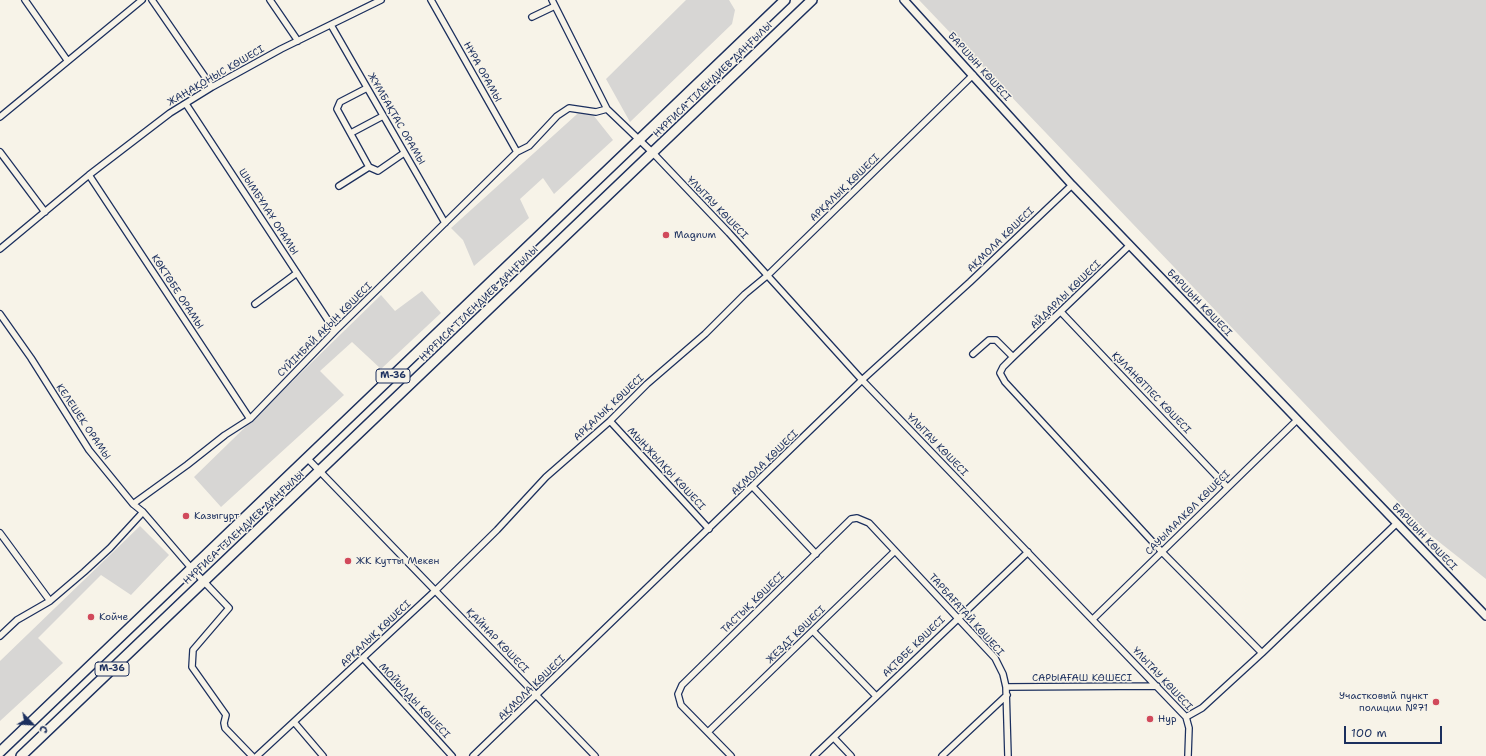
<!DOCTYPE html>
<html>
<head>
<meta charset="utf-8">
<style>
  body { margin:0 }
  #map { position:relative; width:1486px; height:756px; overflow:hidden; background:#f7f3e8; font-family:"Shantell Sans",sans-serif }
  canvas { display:block }
  .north { position:absolute; left:12px; top:704px; width:40px; height:40px; -webkit-text-stroke:3px #f7f3e8; paint-order:stroke; rotate:115deg; font-size:11px; font-weight:700; line-height:16px; text-align:center; color:#1b2f5e }
  .north::after { content:''; display:block; margin:auto; width:14px; height:18px; background:#1b2f5e; clip-path:polygon(50% 0,100% 100%,50% 72%,0 100%) }
  .scale { position:absolute; left:1344px; top:726px; width:98px; height:18px; box-sizing:border-box; border:2px solid #1b2f5e; border-top:0; padding-left:5px; font-size:12px; line-height:14px; white-space:nowrap; color:#1b2f5e; -webkit-text-stroke:3px #f7f3e8; paint-order:stroke }
</style>
</head>
<body>
<div id="map">
<canvas width="1486" height="756"></canvas>
<div class="north">С</div>
<div class="scale">100 m</div>
</div>
<script>
const context = document.querySelector('canvas').getContext('2d');
context.lineJoin = 'round';
function fill(path, color) { context.fillStyle = color; context.fill(path, 'evenodd'); }
const poly = rows => new Path2D(rows.map(r => 'M' + r).join(''));
function stroke(path, color, width, dash) { context.strokeStyle = color; context.lineWidth = width; context.lineCap = dash ? 'butt' : 'round'; context.setLineDash(dash || []); context.stroke(path); }
function write(font, color, halo, rows, align = 'center') {
  context.font = font + ' "Shantell Sans",sans-serif'; context.lineWidth = 3; context.setLineDash([]); context.textBaseline = 'middle'; context.strokeStyle = halo; context.fillStyle = color; for (const [text, x, y, turn = 0] of rows) {
    context.save(); context.translate(x, y); context.rotate((+turn || 0) * Math.PI / 180); context.textAlign = isNaN(turn) ? turn : align; if (halo) context.strokeText(text, 0, 0); context.fillText(text, 0, 0); context.restore();
  }
}
const green = poly([
  [686,0,729,0,735,10,732,24,630,122,606,79],
  [919,0,1486,0,1486,579,1429,534],
  [586,106,613,140,554,194,543,178,520,199,529,218,474,266,463,240,451,228],
  [422,291,441,313,381,369,352,342,320,371,344,395,221,507,194,477,381,295,395,311],
  [140,526,169,555,131,595,101,575,38,638,63,663,0,721,0,661]
]);
const minor = poly([
  [25,0,67,60],
  [152,0,212,87],
  [270,0,298,41],
  [431,0,517,152],
  [552,0,607,109,653,153,729,233,862,380,1186,717,1189,728,1188,756],
  [532,17,555,6],
  [331,25,445,223],
  [367,88,340,102,337,109,369,167,378,171,404,153],
  [186,104,335,331],
  [0,117,142,0],
  [351,133,383,116],
  [0,152,45,212],
  [89,175,250,419],
  [339,186,369,167],
  [1130,245,1013,357,1003,367,1000,373,1005,382,1162,552,1262,653],
  [0,249,89,175,170,113,212,87,281,49,381,0],
  [255,304,297,273],
  [1061,312,1227,487],
  [0,314,31,358,89,450,133,504,143,512,192,569,229,608,193,650,192,667,226,715,224,723,225,728,252,756],
  [973,354,989,340,996,340,1013,357],
  [610,421,709,529],
  [307,458,595,756],
  [753,487,816,554],
  [133,504,187,465,225,435,250,419,335,331,517,152,529,146,557,116,569,108,596,112,607,109],
  [0,533,50,601],
  [1093,619,1297,420],
  [813,631,876,696],
  [0,636,17,620,50,601,84,572,110,548,143,512],
  [363,658,452,756],
  [1006,687,1157,686],
  [1186,717,1202,708,1262,653,1396,524],
  [294,722,323,756],
  [708,732,895,551],
  [834,738,851,756],
  [257,756,436,590,497,530,546,477,610,421,647,384,705,334,745,294,768,275,973,75],
  [473,756,862,380,970,282,1072,185],
  [731,756,681,705,678,694,682,685,851,519,857,518,869,523,995,658,1003,674,1006,687,1008,756],
  [814,756,1028,552],
  [942,756,1007,695]
]);
const tertiary = poly([
  [904,0,1072,185,1486,616]
]);
const primary = poly([
  [0,752,785,0],
  [21,756,812,0]
]);
const markers = [
  [666,235,4,"#d1495b"],
  [186,516,4,"#d1495b"],
  [348,561,4,"#d1495b"],
  [91,617,4,"#d1495b"],
  [1436,702,4,"#d1495b"],
  [1150,719,4,"#d1495b"]
];
const shields = [
  [393,376,34],
  [112,669,34]
];
const shieldNames = [
  ["M-36",393,376],
  ["M-36",112,669]
];
const streetNames = [
  ["БАРШЫН КӨШЕСІ",979,67,48],
  ["НҰРА ОРАМЫ",482,72,61],
  ["ЖАҢАҚОНЫС КӨШЕСІ",216,76,-30],
  ["НҰРҒИСА ТІЛЕНДИЕВ ДАҢҒЫЛЫ",713,80,-44],
  ["ЖҰМБАҚТАС ОРАМЫ",396,119,60],
  ["АРҚАЛЫҚ КӨШЕСІ",845,188,-44],
  ["ҰЛЫТАУ КӨШЕСІ",717,208,46],
  ["ШЫМБҰЛАҰ ОРАМЫ",268,212,57],
  ["АҚМОЛА КӨШЕСІ",1001,240,-44],
  ["КӨКТӨБЕ ОРАМЫ",177,292,57],
  ["АЙДАРЛЫ КӨШЕСІ",1066,295,-44],
  ["БАРШЫН КӨШЕСІ",1199,303,46],
  ["НҰРҒИСА ТІЛЕНДИЕВ ДАҢҒЫЛЫ",479,304,-44],
  ["СҮЙІНБАЙ АҚЫН КӨШЕСІ",325,330,-45],
  ["ҚУЛАНӨТПЕС КӨШЕСІ",1151,393,46],
  ["АРҚАЛЫҚ КӨШЕСІ",609,408,-43],
  ["КЕЛЕШЕК ОРАМЫ",83,422,56],
  ["ҰЛЫТАУ КӨШЕСІ",937,445,46],
  ["АҚМОЛА КӨШЕСІ",765,463,-44],
  ["МЫҢЖЫЛҚЫ КӨШЕСІ",666,469,47],
  ["САУЫМАЛКӨЛ КӨШЕСІ",1188,513,-45],
  ["НҰРҒИСА ТІЛЕНДИЕВ ДАҢҒЫЛЫ",244,528,-43],
  ["БАРШЫН КӨШЕСІ",1424,537,46],
  ["ТАСТЫҚ КӨШЕСІ",753,603,-44],
  ["ТАРБАҒАТАЙ КӨШЕСІ",966,615,48],
  ["АРҚАЛЫҚ КӨШЕСІ",376,634,-43],
  ["ЖЕЗДІ КӨШЕСІ",796,635,-44],
  ["ҚАЙНАР КӨШЕСІ",497,641,46],
  ["АҚТӨБЕ КӨШЕСІ",914,647,-44],
  ["САРЫАҒАШ КӨШЕСІ",1082,678],
  ["ҰЛЫТАУ КӨШЕСІ",1162,679,47],
  ["АҚМОЛА КӨШЕСІ",532,688,-44],
  ["МОЙЫЛДЫ КӨШЕСІ",414,701,47]
];
const poiNames = [
  ["Magnum",674,235],
  ["Казыгурт",194,516],
  ["ЖК Кутты Мекен",356,561],
  ["Койче",99,617],
  ["Участковый пункт",1428,696,"right"],
  ["полиции №71",1428,708,"right"],
  ["Нур",1158,719]
];
fill(green, '#d7d6d4');
stroke(minor, '#1b2f5e', 8);
stroke(tertiary, '#1b2f5e', 10);
stroke(primary, '#1b2f5e', 12);
stroke(minor, '#f7f3e8', 5.5);
stroke(tertiary, '#f7f3e8', 7);
stroke(primary, '#f7f3e8', 9);
for (const [x, y, r, color] of markers) { const dot = new Path2D(); dot.arc(x, y, r, 0, 2 * Math.PI); context.fillStyle = color; context.fill(dot); stroke(dot, '#f7f3e8', 1.5); }
for (const [x, y, w] of shields) { const box = new Path2D(); box.roundRect(x - w / 2, y - 7, w, 14, 3); context.fillStyle = '#f7f3e8'; context.fill(box); stroke(box, '#1b2f5e', 1); }
write('bold 9px', '#1b2f5e', null, shieldNames);
write('10px', '#1b2f5e', '#f7f3e8', streetNames);
write('10px', '#1b2f5e', '#f7f3e8', poiNames, 'left');
</script>
</body>
</html>
